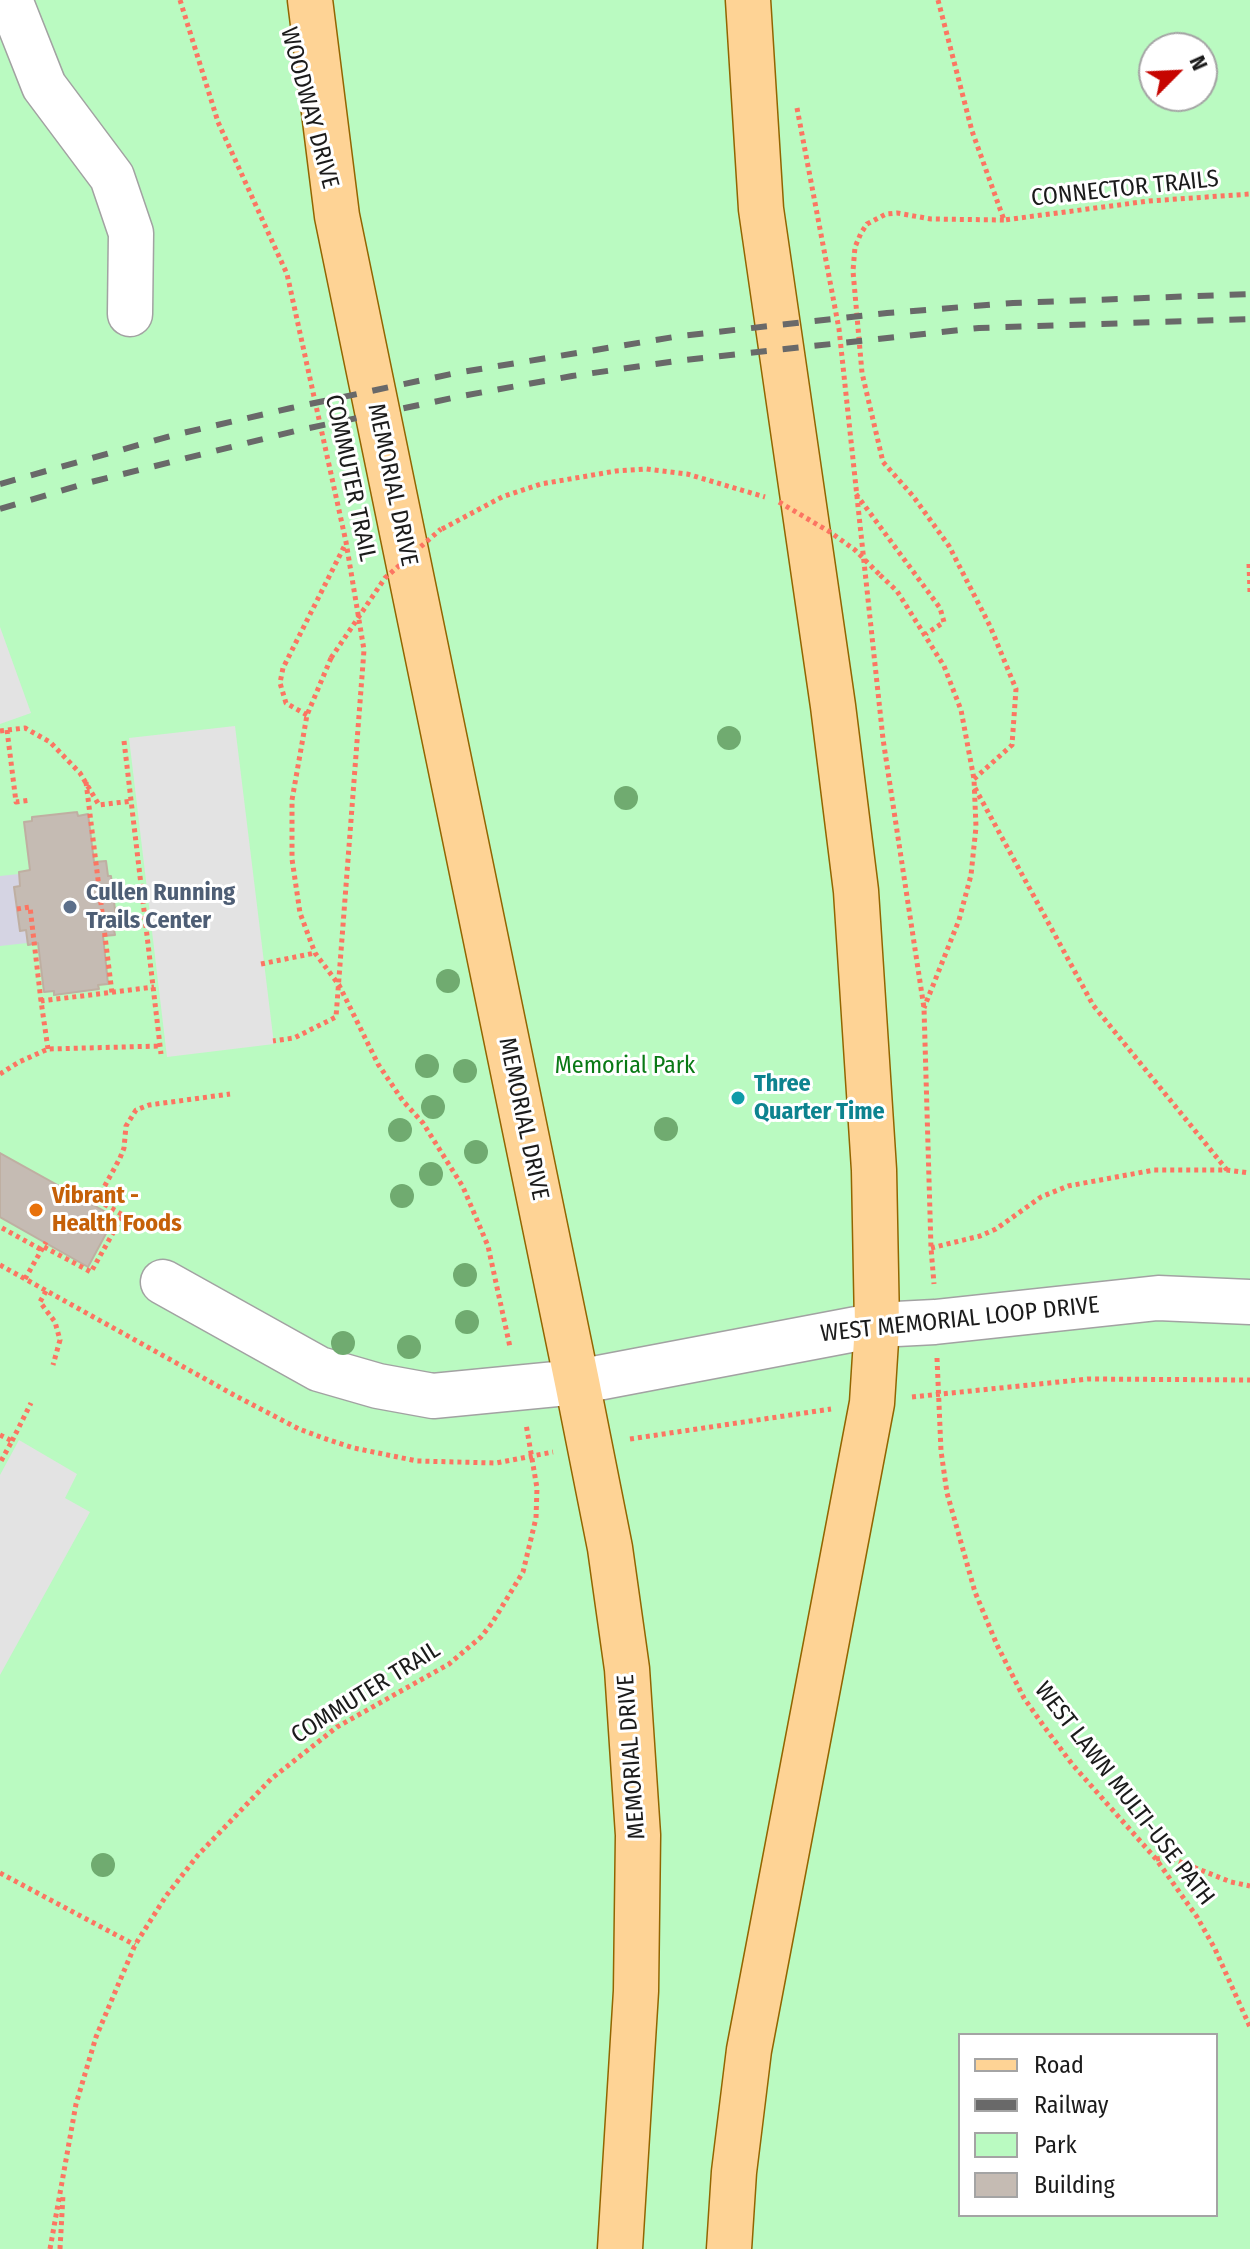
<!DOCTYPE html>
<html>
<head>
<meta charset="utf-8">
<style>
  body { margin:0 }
  #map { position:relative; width:1250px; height:2249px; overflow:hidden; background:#ede9e0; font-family:"Fira Sans Condensed",sans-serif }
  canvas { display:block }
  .legend { position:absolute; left:958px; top:2033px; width:260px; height:184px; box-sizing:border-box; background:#fff; border:2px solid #a4a4a4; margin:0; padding:10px 14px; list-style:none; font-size:24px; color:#1b1b1b }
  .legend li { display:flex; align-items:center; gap:16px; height:40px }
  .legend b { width:40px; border:2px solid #a4a4a4 }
  .north { position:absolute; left:1138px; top:32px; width:80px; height:80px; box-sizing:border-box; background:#fff; border:2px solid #a4a4a4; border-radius:50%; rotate:66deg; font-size:22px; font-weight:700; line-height:32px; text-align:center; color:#1b1b1b }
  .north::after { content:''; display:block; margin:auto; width:28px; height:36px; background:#c60500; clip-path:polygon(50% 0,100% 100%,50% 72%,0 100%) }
</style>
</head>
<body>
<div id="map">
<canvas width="1250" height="2249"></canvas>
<ul class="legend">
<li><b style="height:10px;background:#fed395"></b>Road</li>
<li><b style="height:10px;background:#696969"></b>Railway</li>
<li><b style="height:22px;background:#bafac1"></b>Park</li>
<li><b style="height:22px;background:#c5bbb3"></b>Building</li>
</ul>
<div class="north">N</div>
</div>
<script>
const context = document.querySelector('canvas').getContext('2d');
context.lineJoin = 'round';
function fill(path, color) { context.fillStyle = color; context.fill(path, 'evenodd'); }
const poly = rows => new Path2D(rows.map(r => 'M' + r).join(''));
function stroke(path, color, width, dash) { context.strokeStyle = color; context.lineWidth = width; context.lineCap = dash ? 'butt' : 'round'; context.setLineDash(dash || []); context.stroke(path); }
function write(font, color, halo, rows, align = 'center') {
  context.font = font + ' "Fira Sans Condensed",sans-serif'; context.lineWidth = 6; context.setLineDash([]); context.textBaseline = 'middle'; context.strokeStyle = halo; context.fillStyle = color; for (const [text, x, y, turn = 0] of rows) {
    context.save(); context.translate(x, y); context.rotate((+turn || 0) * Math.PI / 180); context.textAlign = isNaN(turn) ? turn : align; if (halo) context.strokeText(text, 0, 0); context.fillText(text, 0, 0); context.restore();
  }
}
const park = poly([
  [0,0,1250,0,1250,2249,0,2249],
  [1154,48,1202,48,1202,96,1154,96],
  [960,2035,1216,2035,1216,2215,960,2215]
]);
const parking = poly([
  [0,627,31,713,0,724],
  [235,726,274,1044,167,1057,129,738],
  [19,1440,77,1474,65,1498,90,1512,0,1675,0,1475]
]);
const plaza = poly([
  [19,874,20,886,14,888,20,930,26,930,27,943,0,946,0,876]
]);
const building = poly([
  [77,812,78,816,88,814,94,862,106,861,108,876,111,876,116,918,112,919,115,935,103,936,108,984,98,985,99,989,54,995,54,991,44,992,38,943,28,945,26,930,20,931,14,887,20,886,19,872,30,870,24,822,32,821,32,817,77,812],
  [0,1153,115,1217,88,1267,0,1217,0,1153]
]);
const path = poly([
  [180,0,218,122,287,274,346,542,364,650,336,1017,294,1038,273,1041],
  [938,0,972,131,1004,220,1149,201,1250,194],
  [797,108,839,329,883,739,924,1008,931,1248,934,1284],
  [856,494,940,608,944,622,926,634],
  [442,529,502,497,541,484,616,471,646,469,687,474,765,497],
  [1249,564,1250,592],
  [880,575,897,591,944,666,961,710,974,779,976,827,971,875,959,920,924,1008],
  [331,658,307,715,292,800,292,859,300,913,315,953,339,985,378,1064,403,1101,423,1123,463,1187,488,1246,510,1347],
  [307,715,286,703,280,683,283,668,346,543],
  [7,730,16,802,31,800],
  [0,731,25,728,50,742,80,773,99,805,132,801],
  [124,741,161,1054],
  [974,779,1012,745,1016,689,990,626,949,546,913,496,883,462,862,373,853,271,855,247,861,233,867,224,886,214,897,213,931,219,1004,220],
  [86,782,112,993],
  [975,788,1093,1005,1227,1170],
  [101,898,143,894],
  [17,909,30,907,41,1001],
  [261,964,315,953],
  [48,1049,41,1001,154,987],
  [0,1074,19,1062,48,1049,160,1046],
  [97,1200,120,1158,124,1148,126,1126,136,1110,149,1105,230,1094],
  [2,1228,42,1250],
  [44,1247,91,1272,123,1215,80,1190],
  [931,1248,980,1236,996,1229,1041,1197,1068,1186,1154,1170,1227,1170,1250,1173],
  [0,1265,234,1395,299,1429,326,1439,354,1448,417,1461,496,1463,553,1452],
  [25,1279,46,1242],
  [46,1291,40,1302,55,1322,60,1340,53,1365],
  [937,1358,941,1451,947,1493,975,1592,997,1645,1024,1698,1043,1725,1072,1764,1156,1859,1197,1917,1215,1949,1250,2027],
  [912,1397,1088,1379,1250,1380],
  [0,1435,12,1441,0,1463],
  [630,1439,831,1409],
  [12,1441,31,1403],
  [1156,1859,1168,1857,1231,1882,1250,1886],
  [0,1873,135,1945],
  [50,2249,76,2104,96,2037,135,1945,166,1896,198,1855,271,1779,337,1727,449,1664,481,1637,492,1623,523,1572,536,1518,537,1488,526,1424],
  [60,2249,63,2195]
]);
const minor = poly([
  [10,0,44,86,112,177,131,233,130,314],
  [163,1282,319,1369,378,1386,433,1396,577,1382,877,1325,935,1322,1158,1298,1250,1302]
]);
const major = poly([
  [310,0,337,216,577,1382,610,1548,627,1669,638,1835,636,1991,620,2249],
  [729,2249,734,2172,749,2050,872,1403,877,1325,874,1170,856,891,833,706,761,209,748,0]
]);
const rail = poly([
  [0,484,174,435,291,408,456,373,680,336,887,313,1013,303,1250,294],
  [0,509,87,483,295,431,462,396,572,376,684,360,979,328,1250,319]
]);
const pathBridge = poly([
  [779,502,830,532,855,550,880,575],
  [331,658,385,578,441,529]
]);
const trees = [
  [729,738],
  [626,798],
  [448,981],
  [427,1066],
  [465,1071],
  [433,1107],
  [666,1129],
  [400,1130],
  [476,1152],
  [431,1174],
  [402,1196],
  [465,1275],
  [467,1322],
  [343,1343],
  [409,1347],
  [103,1865]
];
const markers = [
  [70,907,8,"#5c6f8a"],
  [738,1098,8,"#0f9aa8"],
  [36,1210,8,"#e8710a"]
];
const streetNames = [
  ["WOODWAY DRIVE",309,108,75],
  ["CONNECTOR TRAILS",1125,189,-6],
  ["COMMUTER TRAIL",350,478,78],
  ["MEMORIAL DRIVE",392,485,78],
  ["MEMORIAL DRIVE",523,1119,78],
  ["WEST MEMORIAL LOOP DRIVE",960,1320,-6],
  ["COMMUTER TRAIL",366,1693,-32],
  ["MEMORIAL DRIVE",632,1757,-94],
  ["WEST LAWN MULTI-USE PATH",1124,1794,52]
];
const serviceNames = [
  ["Cullen Running",86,893],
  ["Trails Center",86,921]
];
const parkNames = [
  ["Memorial Park",625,1066]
];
const cultureNames = [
  ["Three",754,1084],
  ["Quarter Time",754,1112]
];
const foodNames = [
  ["Vibrant -",52,1196],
  ["Health Foods",52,1224]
];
fill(park, '#bafac1');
fill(parking, '#e3e3e3');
fill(plaza, '#d5d4e3');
fill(building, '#c5bbb3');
stroke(building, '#bfafa2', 2);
stroke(minor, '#a2a2a2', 47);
stroke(major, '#926500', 47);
stroke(path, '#fc7562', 5, [4, 4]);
stroke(minor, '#fff', 44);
stroke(major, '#fed395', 44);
stroke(rail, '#696969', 6, [16, 16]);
stroke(pathBridge, '#fc7562', 5, [4, 4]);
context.fillStyle = '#70ab70';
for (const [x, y] of trees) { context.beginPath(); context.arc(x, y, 12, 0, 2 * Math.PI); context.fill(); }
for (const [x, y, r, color] of markers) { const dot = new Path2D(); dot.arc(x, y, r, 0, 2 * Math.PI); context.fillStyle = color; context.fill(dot); stroke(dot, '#fff', 3); }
write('24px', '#1b1b1b', '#fff', streetNames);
write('bold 24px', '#4e5e75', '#fff', serviceNames, 'left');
write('24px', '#097915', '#fff', parkNames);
write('bold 24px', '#0d838f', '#fff', cultureNames, 'left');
write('bold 24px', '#c56008', '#fff', foodNames, 'left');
</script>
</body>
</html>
